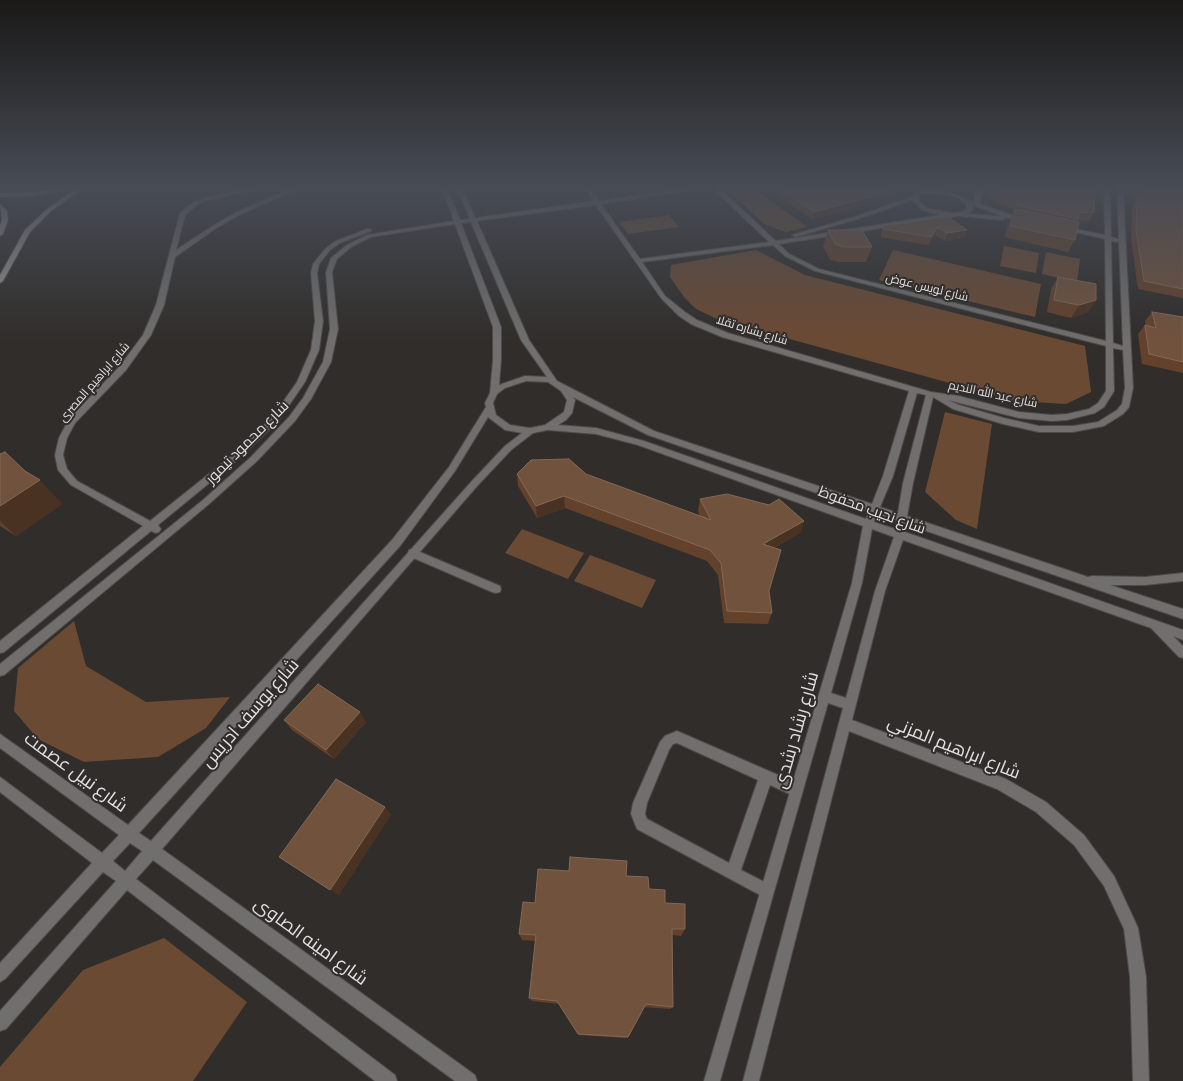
<!DOCTYPE html>
<html>
<head>
<meta charset="utf-8">
<style>
  body { margin:0 }
  canvas { display:block; background:#302d2b }
</style>
</head>
<body>
<canvas width="1183" height="1081"></canvas>
<script>
const context = document.querySelector('canvas').getContext('2d');
context.lineJoin = 'round';
function fill(path, color) { context.fillStyle = color; context.fill(path, 'evenodd'); }
const poly = rows => new Path2D(rows.map(r => 'M' + r).join(''));
function stroke(path, color, width, dash) { context.strokeStyle = color; context.lineWidth = width; context.lineCap = dash ? 'butt' : 'round'; context.setLineDash(dash || []); context.stroke(path); }
function write(font, color, halo, rows, align = 'center') {
  context.font = font + ' Commissioner,Cairo,sans-serif'; context.lineWidth = 4; context.setLineDash([]); context.textBaseline = 'middle'; context.strokeStyle = halo; context.fillStyle = color; for (const [text, x, y, turn = 0] of rows) {
    context.save(); context.translate(x, y); context.rotate((+turn || 0) * Math.PI / 180); context.textAlign = isNaN(turn) ? turn : align; if (halo) context.strokeText(text, 0, 0); context.fillText(text, 0, 0); context.restore();
  }
}
const green = poly([
  [755,189,807,227,786,232,764,224,728,190],
  [669,215,679,227,628,234,619,222],
  [1004,246,1039,253,1036,273,1000,266],
  [756,250,805,275,1085,346,1091,392,1066,404,1015,401,717,319,696,309,684,297,670,277,671,265],
  [893,250,1041,284,1035,317,879,280],
  [1046,252,1080,259,1077,282,1042,274],
  [945,412,992,424,977,529,956,520,925,492],
  [522,529,584,553,568,579,505,553],
  [590,555,656,580,642,608,574,581],
  [74,621,86,666,146,702,230,697,206,728,158,757,84,762,38,739,14,711,18,668],
  [164,938,247,1002,193,1081,0,1081,0,1067,83,970]
]);
const lane = poly([
  [413,549,500,586,501,589,500,592,496,593,492,592,409,556,408,553,409,550,413,549],
  [677,731,801,785,803,790,801,795,796,797,770,785,741,870,772,886,774,891,772,896,767,898,762,896,637,829,631,814,633,803,660,742,665,736,677,731],
  [677,743,758,780,729,863,647,819,645,814,647,803,669,750,673,744,677,743]
]);
const street = poly([
  [247,189,260,189,208,200,198,204,185,215,176,250,214,225,237,212,289,189,297,189,241,214,218,227,175,257,164,305,151,335,126,370,75,423,67,438,63,455,67,469,77,481,150,521,235,453,273,416,297,382,311,350,315,321,311,273,313,264,326,248,336,241,367,229,371,229,371,231,340,243,330,250,319,264,317,273,323,321,319,350,305,382,279,420,241,457,158,525,161,529,159,532,156,533,151,531,4,652,0,653,0,641,143,526,71,485,58,470,55,455,59,438,69,419,120,366,143,335,156,305,180,213,194,202,204,198,247,189],
  [442,189,448,189,460,220,470,219,457,189,463,189,475,218,594,201,585,189,591,189,599,201,682,189,698,189,601,204,640,259,769,242,714,189,720,189,776,241,940,215,922,210,913,200,858,219,795,237,792,235,854,217,914,196,916,193,927,189,950,192,974,202,976,189,982,189,980,204,1026,220,1026,222,1004,217,1004,219,1002,220,959,216,779,244,789,254,819,269,1106,341,1105,239,1062,229,1065,227,1105,235,1104,189,1110,189,1111,237,1119,239,1117,189,1123,189,1133,388,1129,407,1123,414,1104,426,1073,432,1039,432,1003,424,953,409,933,397,913,483,907,516,1088,577,1092,576,1145,577,1183,573,1183,581,1145,585,1110,585,1183,609,1183,619,906,524,905,532,1183,630,1183,640,1173,636,1183,646,1183,658,1179,657,1151,628,903,540,885,591,852,720,1006,779,1046,802,1084,835,1114,876,1138,928,1146,977,1149,1081,1133,1081,1130,977,1124,929,1104,886,1074,845,1036,812,997,789,849,731,759,1081,743,1081,843,708,828,703,720,1081,704,1081,852,583,863,526,638,445,596,434,548,430,533,433,511,450,478,485,162,849,475,1075,477,1081,455,1081,153,860,136,879,395,1075,397,1081,375,1081,127,890,6,1029,0,1031,0,1011,116,881,103,872,5,979,0,982,0,963,92,863,0,792,0,777,102,853,119,835,0,748,0,734,128,825,392,540,449,467,486,407,485,403,490,393,493,360,493,327,455,224,371,237,351,247,337,259,332,272,338,329,331,362,311,399,295,421,257,461,209,504,4,675,0,676,0,664,203,500,251,457,289,417,303,398,323,362,330,329,326,272,331,258,347,245,367,235,454,221,442,189],
  [927,193,947,195,958,198,966,204,967,208,962,212,952,213,926,208,918,199,920,195,927,193],
  [596,205,661,298,679,316,691,324,722,337,909,391,883,476,872,504,654,431,557,381,529,340,477,221,596,205],
  [972,205,1002,216,967,214,973,209,972,205],
  [471,222,521,340,547,377,525,376,499,385,501,360,501,327,461,223,471,222],
  [1111,241,1119,242,1123,346,1113,343,1111,241],
  [773,245,785,256,815,271,1106,346,1106,391,1098,403,1089,409,1067,414,1052,415,1019,412,959,396,931,392,728,333,697,320,685,312,665,296,642,262,773,245],
  [1113,348,1123,350,1125,388,1122,404,1117,410,1098,422,1073,426,1039,426,1004,418,959,405,948,400,1019,418,1052,421,1067,420,1095,413,1104,407,1114,391,1113,348],
  [526,381,548,382,561,391,567,400,564,412,545,425,530,428,510,425,496,415,493,403,497,394,505,388,526,381],
  [917,393,926,395,903,483,898,513,880,507,893,476,917,393],
  [573,397,648,435,869,511,866,519,644,441,596,428,558,425,566,420,572,413,575,400,573,397],
  [488,417,505,430,522,433,505,446,472,481,151,841,139,833,400,546,455,471,488,417],
  [877,514,897,520,895,529,874,522,877,514],
  [872,529,894,537,875,591,846,698,831,693,862,583,872,529],
  [130,843,142,851,125,871,113,861,130,843]
]);
const secondary = poly([
  [53,189,68,189,34,196,0,197,0,193,34,192,53,189],
  [75,189,82,189,50,212,30,232,3,281,0,283,0,275,25,230,46,210,75,189],
  [0,204,7,211,8,220,3,234,0,236,0,225,2,220,0,204]
]);
const wall = poly([
  [767,189,901,189,892,192,890,198,813,219],
  [991,189,1095,189,1094,212,1090,220,1077,221,1075,240,1068,252,1004,237,1010,220,1013,214,1012,214,1014,209,1000,205,990,197],
  [1134,189,1183,189,1183,298,1138,289,1131,238,1132,205,1135,200],
  [948,217,967,230,963,238,944,241,935,235,928,245,881,237,881,234,883,226],
  [828,230,872,247,866,262,838,262,830,260,823,246],
  [1058,277,1096,300,1088,312,1071,318,1047,312,1051,289],
  [1152,312,1183,317,1183,373,1142,364,1138,334,1145,325,1146,326,1145,321],
  [0,454,25,471,62,504,16,536,0,526],
  [517,474,586,474,700,517,698,511,700,499,804,521,800,533,774,548,769,591,772,613,768,624,724,623,718,575,707,561,565,508,537,518,518,486],
  [284,720,366,722,334,759,292,730],
  [626,876,649,889,665,903,685,929,681,936,672,935,673,1007,670,1009,644,1007,628,1037,626,1038,579,1035,559,1004,532,1001,529,998,535,941,522,940,519,934,535,903]
]);
const shadedWall = poly([
  [887,189,901,189,892,192,890,198,813,219,814,212],
  [938,227,935,235,928,245,931,237],
  [967,230,963,238,944,241,947,233],
  [1096,300,1088,312,1071,318,1079,305],
  [40,480,62,504,16,536,0,521,0,506],
  [564,496,565,508,537,518,536,506],
  [804,521,800,533,759,556,763,544],
  [360,712,366,722,334,759,326,750],
  [385,807,391,815,339,895,330,890]
]);
const building = poly([
  [780,189,890,189,893,191,814,212,780,189],
  [994,189,1095,189,1094,212,1079,213,1078,219,1016,205,1018,201,1004,197,994,189],
  [1140,189,1183,189,1183,289,1144,281,1136,230,1137,198,1141,198,1140,189],
  [1016,209,1079,222,1075,240,1010,226,1016,209],
  [948,217,967,230,947,233,938,227,931,237,883,229,883,226,948,217],
  [828,230,862,230,872,247,843,247,835,244,828,230],
  [1058,277,1096,284,1096,300,1079,305,1054,300,1058,277],
  [1152,312,1183,317,1183,362,1149,354,1145,325,1156,328,1152,312],
  [5,452,25,471,40,480,0,506,0,454,5,452],
  [569,459,586,474,711,520,700,499,727,494,769,505,779,499,804,521,763,544,781,550,769,591,772,613,727,611,721,563,710,550,564,496,536,506,517,474,531,460,569,459],
  [318,684,360,712,326,750,284,720,318,684],
  [336,779,385,807,330,890,279,857,336,779],
  [570,857,627,861,626,876,648,877,649,889,665,890,665,903,685,904,685,929,672,929,673,1007,646,1004,628,1037,578,1034,557,1001,529,998,536,935,519,934,523,902,535,903,538,869,569,871,570,857]
]);
const farStreetnames = [
  ["شارع لويس عوض",927,287,14],
  ["شارع بشاره تقلا",752,330,17],
  ["شارع ابراهيم المصرى",94,382,-49],
  ["شارع عبد الله النديم",993,394,12]
];
const streetNames = [
  ["شارع محمود تيمور",247,442,-45],
  ["شارع نجيب محفوظ",872,510,20]
];
const nearStreetnames = [
  ["شارع يوسف ادريس",250,713,-49],
  ["شارع رشاد رشدى",796,730,-74],
  ["شارع ابراهيم المزني",954,747,22],
  ["شارع نبيل عصمت",76,772,36],
  ["شارع امينه الصاوى",311,941,36]
];
fill(green, '#6b4a33');
stroke(lane, '#4d4a48', 2);
stroke(street, '#4d4a48', 2);
stroke(secondary, '#4d4a48', 2);
fill(lane, '#706f6e');
fill(street, '#706f6e');
fill(secondary, '#969391');
fill(wall, '#63412a');
fill(shadedWall, '#493222');
fill(building, '#71523d');
stroke(building, '#836957', 1);
const sky = context.createLinearGradient(0, 0, 0, 341);
sky.addColorStop(0, '#1a1918');
sky.addColorStop(0.55, '#484c55');
sky.addColorStop(1, '#484c5500');
context.fillStyle = sky;
context.fillRect(0, 0, 1183, 341);
write('12px', '#e4e2e1', '#302d2b', farStreetnames);
write('15px', '#e4e2e1', '#302d2b', streetNames);
write('18px', '#e4e2e1', '#302d2b', nearStreetnames);
</script>
</body>
</html>
